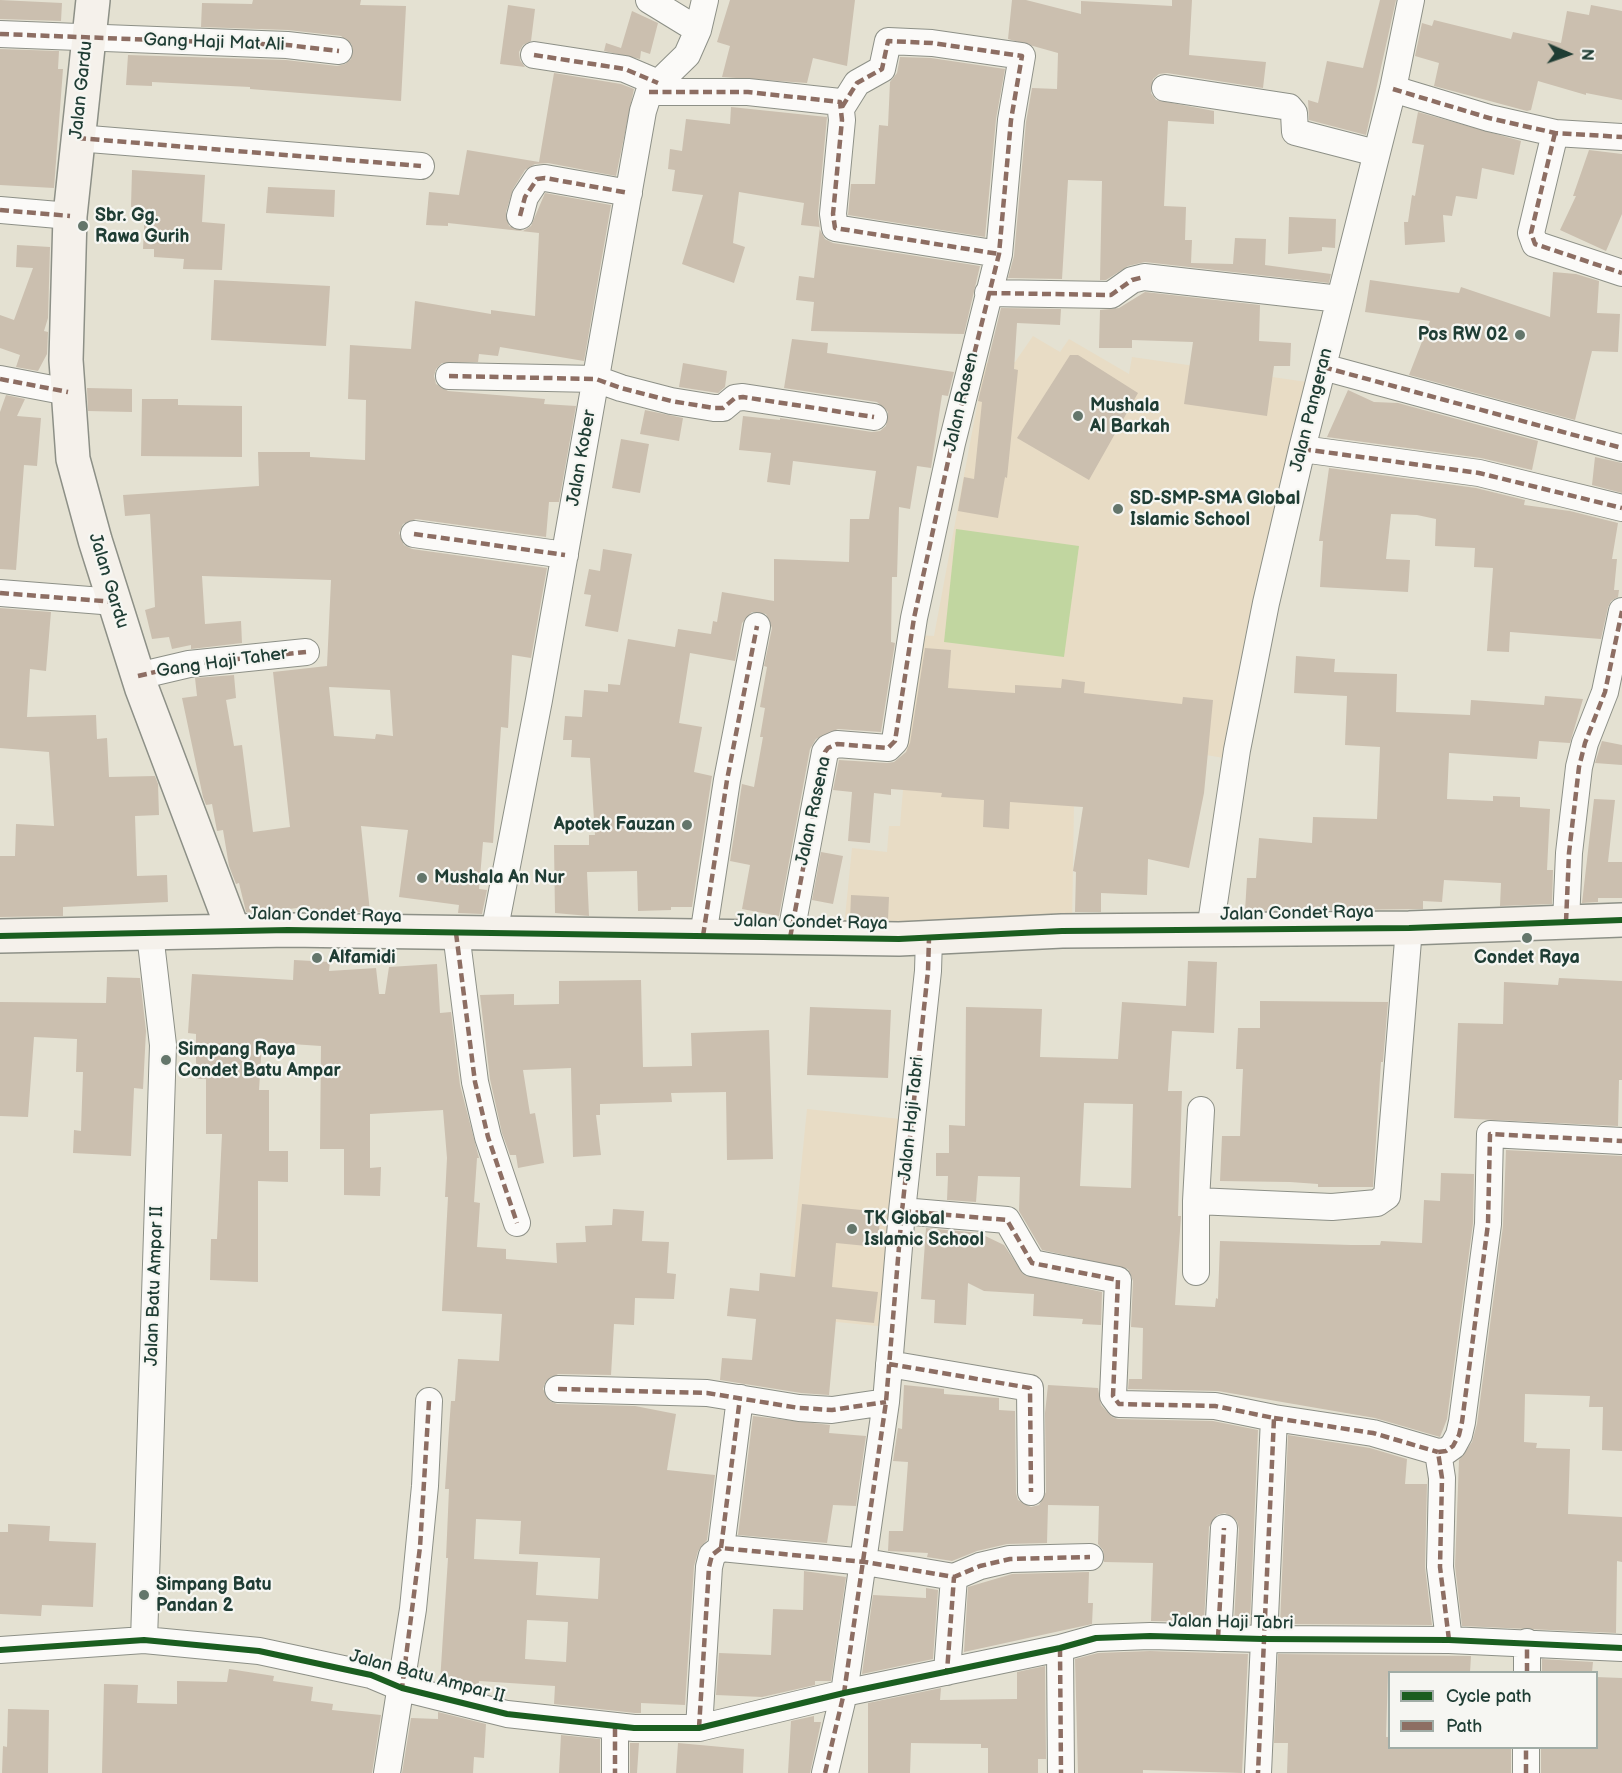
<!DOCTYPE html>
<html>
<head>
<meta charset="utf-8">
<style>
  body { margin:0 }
  #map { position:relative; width:1622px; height:1773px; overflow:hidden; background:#e4e1d2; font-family:"Balsamiq Sans",sans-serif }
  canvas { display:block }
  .legend { position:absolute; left:1388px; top:1671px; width:210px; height:78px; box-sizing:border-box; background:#f6f6f2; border:2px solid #a0aca6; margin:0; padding:8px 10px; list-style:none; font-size:18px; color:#1f3d34 }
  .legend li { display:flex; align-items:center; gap:12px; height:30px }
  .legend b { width:30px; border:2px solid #a0aca6 }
  .north { position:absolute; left:1538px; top:24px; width:60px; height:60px; -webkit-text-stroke:4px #f6f6f2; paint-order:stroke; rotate:92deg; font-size:16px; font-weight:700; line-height:24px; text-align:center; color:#1f3d34 }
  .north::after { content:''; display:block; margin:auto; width:21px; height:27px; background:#1f3d34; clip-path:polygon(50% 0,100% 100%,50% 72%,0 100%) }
</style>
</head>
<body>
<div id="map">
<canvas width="1622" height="1773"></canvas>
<ul class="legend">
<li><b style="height:8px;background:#1b5e20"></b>Cycle path</li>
<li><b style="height:8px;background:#8d6e63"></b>Path</li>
</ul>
<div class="north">N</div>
</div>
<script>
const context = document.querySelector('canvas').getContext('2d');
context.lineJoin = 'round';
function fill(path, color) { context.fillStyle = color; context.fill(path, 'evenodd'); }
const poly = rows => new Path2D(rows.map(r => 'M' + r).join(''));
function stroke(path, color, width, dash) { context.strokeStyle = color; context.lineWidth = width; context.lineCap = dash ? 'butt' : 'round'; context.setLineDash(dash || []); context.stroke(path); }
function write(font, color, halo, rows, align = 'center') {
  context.font = font + ' "Balsamiq Sans",sans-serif'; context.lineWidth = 4.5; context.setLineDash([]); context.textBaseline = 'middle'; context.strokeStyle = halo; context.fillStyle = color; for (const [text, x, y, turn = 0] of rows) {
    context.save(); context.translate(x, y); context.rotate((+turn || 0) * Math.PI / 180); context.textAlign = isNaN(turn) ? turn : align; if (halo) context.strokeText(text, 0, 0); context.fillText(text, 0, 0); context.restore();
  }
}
const built = poly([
  [1033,336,1060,352,1069,339,1129,374,1132,357,1307,382,1224,758,1140,744,1074,804,1072,926,844,927,852,848,887,852,889,826,900,826,916,635,934,636,985,363,1015,362],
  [807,1109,919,1121,898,1328,786,1317]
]);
const green = poly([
  [956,529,1079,546,1064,657,944,642]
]);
const building = poly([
  [0,0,62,3,61,21,0,19],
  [253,0,361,0,360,5,406,6,401,101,250,89,250,87,152,82,152,86,126,85,128,55,286,60,337,66,345,64,351,59,352,45,341,36,288,30,201,27,202,3,252,4],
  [730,0,855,0,847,66,813,58,807,83,722,77,730,46,717,42],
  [1012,0,1026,0,1081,14,1081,1,1172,6,1172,0,1192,0,1189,55,1266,62,1263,88,1167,73,1159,74,1153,79,1151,93,1156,100,1214,111,1214,124,1168,121,1164,206,1186,207,1185,240,1192,240,1191,263,1233,264,1235,238,1266,239,1265,265,1331,274,1329,283,1145,262,1128,266,1106,280,1100,280,1102,181,1068,180,1062,279,1008,278,1014,256,1026,122,1032,88,1057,89,1058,53,1008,39],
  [1380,0,1396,0,1366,135,1309,120,1308,100,1318,103,1327,61,1363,68],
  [508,5,535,9,531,41,523,45,519,52,520,60,525,67,500,64],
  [1591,5,1622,11,1622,100,1586,93,1586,95,1538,81,1531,110,1527,111,1434,86,1439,63,1415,56,1422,23,1432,26,1434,20,1511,39,1513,32,1561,43,1567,11,1589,15],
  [632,11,658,23,650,54,641,51,640,59,604,51,606,43,621,48],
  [0,49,59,51,58,69,63,69,54,188,0,185],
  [900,57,931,58,1005,69,996,119,985,237,848,215,851,184,875,184,879,125,888,126,890,82,897,73],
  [554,73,621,84,634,89,616,176,548,163,535,164,525,170,513,189,506,212,509,226,523,231,531,226,545,193,611,205,584,361,500,347,498,356,479,354,478,362,442,363,436,369,434,376,436,384,448,391,545,399,544,404,576,406,559,502,549,502,546,537,416,519,403,524,399,533,404,545,412,549,547,568,531,658,512,655,508,728,501,727,493,843,483,842,479,889,487,890,482,914,458,913,459,905,399,897,408,830,361,826,370,912,310,912,310,906,276,911,246,912,239,883,236,884,229,866,223,830,217,831,212,804,206,805,203,797,182,698,197,696,195,678,234,675,236,698,226,700,234,746,242,745,253,832,290,827,273,672,327,666,331,580,202,576,205,624,241,621,242,643,191,649,191,645,172,649,169,637,152,639,145,610,155,607,150,514,125,516,123,495,259,486,258,452,310,452,310,457,365,460,366,400,348,399,350,345,411,349,415,301,491,314,491,310,535,316,539,233,448,223,448,226,426,225,429,192,459,195,467,150,539,162],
  [329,687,390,690,393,736,376,734,375,739,334,736],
  [731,107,827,117,818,213,820,230,825,239,833,243,980,266,964,334,811,331,814,302,796,300,799,276,814,278,820,227,801,225,804,203,739,192,733,243,745,247,734,283,682,264,703,195,672,191,675,170,668,169,670,149,682,151,686,119,730,124],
  [1418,112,1521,141,1514,175,1482,168,1477,199,1456,196,1452,216,1443,215,1445,242,1405,245,1404,222,1408,222,1412,195,1415,196,1424,145,1412,143],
  [1589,150,1622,154,1622,214,1606,251,1560,230,1576,196,1573,196],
  [132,170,205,175,202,222,225,224,222,270,183,269,184,259,154,257,154,249,143,249,145,208,131,207],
  [268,187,335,190,334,217,266,213],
  [1289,217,1336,219,1335,248,1322,247,1322,251,1288,254],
  [17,245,50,247,48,318,44,331,48,332,47,354,38,371,16,367,20,355,0,348,0,315,14,320,33,268,16,267],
  [1553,272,1576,274,1599,281,1597,313,1620,314,1618,352,1592,351,1575,420,1409,375,1430,321,1365,312,1370,280,1459,293,1461,287,1550,317],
  [214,280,330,286,326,346,211,340],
  [1145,292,1260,305,1259,341,1291,343,1290,366,1274,366,1267,416,1184,404,1193,342,1132,340,1132,348,1099,348,1100,310,1119,308],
  [1001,308,1061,309,1060,325,1017,323,1014,369,1018,370,1007,478,1005,477,998,518,958,511,964,477,974,479,982,402,978,401],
  [792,339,828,343,827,353,954,372,948,396,942,395,931,468,917,466,910,509,899,507,897,577,892,577,891,642,895,643,881,732,838,729,816,739,810,749,779,916,742,909,750,865,730,861,742,784,754,787,763,737,760,737,765,708,760,707,767,667,764,666,772,628,766,614,752,612,742,623,735,661,690,653,679,723,702,727,694,772,712,776,692,907,671,907,671,910,638,911,637,871,587,872,589,916,555,913,554,845,589,845,589,835,595,835,590,758,571,757,572,740,563,740,565,716,582,717,584,690,608,692,608,684,620,685,628,639,675,647,678,629,711,634,713,621,717,622,722,592,774,601,774,559,849,562,850,519,869,519,876,471,793,461,790,485,767,482,771,453,739,450,743,416,780,420,780,418,872,432,880,431,886,426,888,412,877,402,784,388],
  [1070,355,1078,355,1138,393,1089,480,1017,438],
  [683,363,727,371,725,387,718,393,679,387],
  [87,388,132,389,132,412,88,411],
  [1348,390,1374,402,1398,403,1538,441,1532,470,1481,458,1327,437],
  [6,395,25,399,17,416,41,418,37,466,24,465,16,570,0,569,0,412],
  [142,399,178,399,178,405,242,406,242,457,141,456],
  [645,410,683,418,679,441,640,434],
  [621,439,649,444,640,493,612,488],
  [1595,457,1622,463,1622,493,1592,485],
  [1329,468,1476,488,1525,500,1524,505,1570,511,1618,523,1612,559,1617,559,1614,590,1619,590,1618,597,1611,601,1608,607,1601,639,1510,632,1509,652,1487,651,1493,568,1474,567,1475,548,1435,546,1436,519,1417,515,1391,514,1386,559,1410,560,1408,592,1320,587,1323,541,1319,541],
  [603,549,632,554,618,632,585,626,591,595,584,594,589,569,600,571],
  [0,608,51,612,46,671,30,669,27,717,96,715,97,739,107,738,109,777,155,776,158,784,159,815,135,816,137,876,167,875,168,902,63,907,63,916,0,917,0,856,15,856,16,824,54,826,49,752,0,748],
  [925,648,951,650,948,688,1015,693,1015,685,1061,688,1062,679,1085,682,1084,693,1182,704,1183,697,1213,700,1204,793,1189,868,1148,859,1147,895,1101,893,1101,912,1075,912,1076,872,1073,871,1083,807,1010,802,1009,829,983,827,984,800,941,797,942,793,891,789,891,795,874,793,870,843,848,841,852,792,833,790,839,760,887,763,894,762,906,752,910,743],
  [1296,656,1335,659,1334,672,1397,674,1396,712,1470,715,1471,700,1544,705,1545,696,1583,699,1570,743,1539,741,1537,759,1449,753,1447,799,1493,801,1493,796,1520,797,1520,807,1550,809,1547,870,1553,870,1552,904,1500,906,1501,883,1444,880,1442,902,1423,901,1423,909,1245,911,1247,878,1256,878,1259,838,1312,843,1313,817,1377,819,1380,747,1345,745,1347,696,1294,693],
  [1602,741,1622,745,1622,765,1595,763],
  [1594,799,1615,800,1608,862,1622,862,1622,898,1598,898,1598,902,1582,903],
  [821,852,843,856,833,904,812,900],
  [851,895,889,897,888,920,850,920],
  [294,960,330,962,329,971,376,968,379,994,385,994,389,967,437,964,440,1013,451,1012,460,1085,479,1158,477,1158,474,1202,480,1203,477,1247,506,1249,506,1259,557,1263,556,1243,586,1242,585,1226,612,1225,613,1209,644,1211,642,1241,669,1242,667,1273,676,1274,674,1299,635,1298,634,1325,614,1324,611,1375,558,1374,546,1381,543,1389,550,1401,557,1404,635,1406,676,1414,667,1470,715,1475,707,1540,698,1551,694,1566,685,1705,641,1703,641,1713,635,1713,554,1704,555,1686,479,1681,478,1691,440,1682,448,1558,446,1558,449,1489,445,1489,449,1429,451,1401,455,1401,458,1359,499,1361,502,1314,442,1311,448,1197,445,1197,447,1158,443,1110,370,1114,370,1168,381,1167,380,1196,344,1195,344,1149,320,1149,321,1046,262,1042,259,1090,269,1090,269,1151,288,1151,288,1182,258,1181,258,1282,210,1280,211,1239,217,1239,222,1134,206,1134,206,1079,196,1079,196,1034,188,1033,192,974,293,980],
  [476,1519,521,1521,519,1554,600,1558,598,1599,536,1595,538,1562,474,1559],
  [527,1620,568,1622,566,1662,525,1659],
  [1188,961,1217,962,1214,1033,1172,1031,1168,1091,1182,1091,1178,1216,1181,1216,1175,1305,1215,1307,1216,1298,1218,1299,1220,1241,1351,1245,1380,1245,1381,1241,1422,1243,1424,1200,1440,1201,1441,1173,1474,1174,1473,1223,1447,1419,1440,1437,1375,1418,1218,1391,1128,1389,1129,1379,1142,1379,1143,1328,1131,1327,1133,1281,1128,1269,1042,1250,1019,1211,1020,1177,978,1176,976,1202,947,1200,948,1176,936,1176,936,1153,949,1153,949,1125,965,1126,966,1007,1042,1009,1040,1057,1118,1059,1122,1002,1186,1006],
  [1084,1103,1133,1104,1131,1188,1080,1186],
  [107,977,140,978,146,1031,143,1089,134,1088,131,1156,73,1153,74,1130,81,1131,83,1072,76,1072,77,1039,34,1037,28,1117,0,1116,0,1002,106,1003],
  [1559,978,1622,981,1622,1080,1619,1080,1618,1126,1454,1118,1458,1023,1503,1024,1504,982,1558,985],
  [641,980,643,1067,692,1066,691,1033,769,1030,773,1159,727,1160,726,1092,671,1093,672,1102,600,1104,600,1115,596,1115,601,1155,573,1157,571,1068,523,1070,530,1114,535,1113,544,1163,518,1168,516,1155,510,1155,502,1133,490,1079,480,995,514,994,514,1005,559,1004,559,981],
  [1260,1001,1388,1002,1383,1062,1381,1062,1373,1187,1318,1187,1318,1184,1290,1182,1220,1181,1222,1136,1240,1136,1243,1069,1236,1069,1238,1028,1260,1028],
  [810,1007,891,1010,888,1078,807,1075],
  [1506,1150,1622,1156,1622,1451,1602,1450,1603,1407,1589,1407,1590,1396,1525,1394,1524,1442,1537,1443,1536,1448,1570,1449,1568,1514,1622,1517,1622,1562,1617,1561,1616,1633,1462,1626,1455,1566,1459,1460,1472,1442,1477,1424,1503,1226],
  [802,1204,881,1212,877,1247,836,1243,832,1287,878,1292,874,1323,836,1319,829,1395,801,1393,720,1380,722,1358,752,1360,756,1319,727,1316,730,1288,759,1291,760,1273,795,1277],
  [926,1228,979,1233,1004,1245,1024,1275,1102,1292,1101,1325,1082,1324,1083,1319,1033,1316,1034,1294,984,1291,968,1283,966,1325,934,1323,935,1300,921,1299],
  [904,1385,944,1389,944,1394,999,1398,999,1410,1015,1411,1016,1493,1018,1500,1031,1507,1039,1505,1046,1492,1045,1413,1048,1385,1098,1388,1101,1405,1112,1417,1118,1419,1213,1421,1258,1430,1250,1624,1234,1623,1239,1529,1237,1521,1225,1513,1217,1515,1209,1527,1204,1622,1151,1621,1153,1563,1104,1562,1103,1550,1098,1544,1099,1506,1048,1505,1047,1543,1007,1544,977,1551,952,1561,927,1557,928,1553,888,1551,889,1531,903,1531,908,1462,893,1461,898,1428,902,1429],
  [753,1416,830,1425,829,1433,866,1436,856,1506,833,1505,827,1543,738,1535],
  [1288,1435,1370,1448,1407,1459,1405,1484,1427,1484,1425,1567,1432,1625,1280,1624],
  [8,1524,50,1526,49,1541,96,1543,93,1607,42,1605,41,1616,0,1614,0,1532,8,1532],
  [804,1571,846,1577,831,1681,815,1681,815,1685,762,1697,716,1695,719,1653,771,1655,773,1609,803,1610],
  [1089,1572,1088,1603,1093,1603,1092,1624,964,1652,968,1587,1012,1574],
  [926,1588,938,1590,933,1659,862,1674,873,1595,926,1598],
  [1150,1651,1248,1654,1242,1773,1143,1770,1143,1773,1078,1773,1075,1659,1098,1653],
  [1278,1654,1471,1656,1470,1672,1388,1672,1386,1737,1389,1737,1389,1748,1511,1748,1511,1773,1287,1773,1288,1743,1274,1743],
  [1542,1659,1593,1662,1592,1672,1542,1672],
  [1045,1666,1046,1759,1038,1759,1038,1773,988,1773,988,1748,981,1748,981,1744,911,1743,910,1773,868,1773,868,1703,941,1688,940,1700,1017,1699,1017,1672],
  [229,1669,274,1676,273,1681,313,1687,311,1701,333,1704,332,1710,381,1715,372,1773,102,1773,104,1684,138,1685,137,1703,177,1704,177,1681,227,1682],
  [1596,1677,1622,1678,1622,1773,1541,1773,1541,1748,1596,1748],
  [8,1709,49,1710,48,1773,2,1773,3,1746,7,1747],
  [438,1712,486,1724,484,1758,474,1757,473,1773,402,1773,411,1718,438,1719],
  [814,1716,814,1722,821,1722,820,1727,810,1773,788,1773,791,1721],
  [561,1735,600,1739,600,1773,559,1773],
  [630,1743,639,1743,637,1773,630,1773],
  [678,1743,744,1749,743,1773,676,1773]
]);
const street = poly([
  [649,0,698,30],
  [0,34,287,45,339,51],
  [534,55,625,69,658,83],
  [1165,88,1289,107,1294,113,1295,132,1376,153],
  [1393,89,1489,118,1555,133,1622,137],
  [649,92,748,92,840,102,842,120,833,214,835,228,999,254],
  [1555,133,1531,233,1535,244,1622,273],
  [77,138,421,166],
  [0,210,70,216],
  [520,216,525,197,537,179,545,178,629,193],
  [988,293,1111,295,1132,280,1144,277,1340,299],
  [1323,367,1622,448],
  [449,376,596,379,621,388,671,401,714,408,723,408,735,398,743,397,874,417],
  [0,379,68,392],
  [1302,449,1479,473,1622,508],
  [414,534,565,555],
  [0,593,115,602],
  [138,676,189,664,306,652],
  [1566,922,1569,853,1579,767,1585,743,1605,692,1622,611],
  [1210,930,1237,750,1266,603,1302,449,1393,89,1411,0],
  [456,933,475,1082,488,1137,517,1223],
  [494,933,539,700,643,111,649,92,687,55,698,30,705,0],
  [703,936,727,780,757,626],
  [790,938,825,752,828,748,837,744,888,748,895,741,914,618,952,443,999,254,1011,120,1022,56,932,43,888,41,882,69,857,83,842,107],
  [1201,1110,1196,1201,1332,1207,1377,1203,1387,1196,1409,928],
  [1196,1201,1196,1272],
  [902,1211,1007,1220,1032,1263,1118,1280,1113,1396,1119,1404,1215,1406,1274,1418,1258,1773],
  [889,1364,1030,1388,1031,1492],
  [558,1389,707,1393,799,1408,832,1410,886,1402],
  [1274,1418,1373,1433,1438,1452],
  [721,1548,740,1398],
  [1218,1638,1224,1528],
  [144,1640,163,1045,150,934],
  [1449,1640,1440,1567,1442,1478,1438,1452,1446,1451,1453,1446,1459,1435,1462,1422,1488,1224,1490,1134,1622,1141],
  [1060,1648,1061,1773],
  [0,1650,144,1640,259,1651,371,1675,402,1688,507,1714,634,1728,699,1728,844,1693,1060,1648,1096,1638,1150,1636,1263,1639,1449,1640,1622,1648],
  [947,1672,954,1577],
  [1527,1672,1527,1642],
  [615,1728,615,1773],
  [699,1728,709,1567,712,1555,721,1548,865,1562,954,1577,980,1566,1010,1559,1090,1557],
  [387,1773,413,1609,425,1486,429,1401],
  [825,1773,844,1693,886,1402,902,1211,928,971,929,938],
  [1526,1773,1526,1748]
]);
const secondary = poly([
  [93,0,70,216,66,360,73,459,95,540,142,689,233,930],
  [0,936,288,930,899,939,1062,931,1409,928,1622,920]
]);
const quiet = poly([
  [0,34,287,45,339,51],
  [534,55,625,69,658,83],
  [1393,89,1489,118,1555,133,1622,137],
  [649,92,748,92,840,102,842,120,833,214,835,228,999,254],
  [1555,133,1531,233,1535,244,1622,273],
  [77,138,421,166],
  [0,210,70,216],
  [520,216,525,197,537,179,545,178,629,193],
  [988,293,1111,295,1132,280,1144,277],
  [1323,367,1622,448],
  [449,376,596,379,621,388,671,401,714,408,723,408,735,398,743,397,874,417],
  [0,379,68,392],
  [1302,449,1479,473,1622,508],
  [414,534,565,555],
  [0,593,115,602],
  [138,676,189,664,306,652],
  [1566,922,1569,853,1579,767,1585,743,1605,692,1622,611],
  [456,933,475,1082,488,1137,517,1223],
  [703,936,727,780,757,626],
  [790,938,825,752,828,748,837,744,888,748,895,741,914,618,952,443,999,254,1011,120,1022,56,932,43,888,41,882,69,857,83,842,107],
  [902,1211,1007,1220,1032,1263,1118,1280,1113,1396,1119,1404,1215,1406,1274,1418,1258,1773],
  [889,1364,1030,1388,1031,1492],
  [558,1389,707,1393,799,1408,832,1410,886,1402],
  [1274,1418,1373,1433,1438,1452],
  [721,1548,740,1398],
  [1218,1638,1224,1528],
  [1449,1640,1440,1567,1442,1478,1438,1452,1446,1451,1453,1446,1459,1435,1462,1422,1488,1224,1490,1134,1622,1141],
  [1060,1648,1061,1773],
  [952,1671,947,1672,954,1577],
  [1527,1672,1527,1642],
  [406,1689,402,1688,420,1547,429,1401],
  [615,1728,615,1773],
  [699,1728,709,1567,712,1555,721,1548,865,1562,954,1577,980,1566,1010,1559,1090,1557],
  [825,1773,844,1693,886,1402,902,1211,928,971,929,938],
  [1526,1773,1526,1748]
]);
const cycleway = poly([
  [0,936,288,930,899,939,1062,931,1409,928,1622,920],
  [0,1650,144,1640,259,1651,371,1675,402,1688,507,1714,634,1728,699,1728,844,1693,1060,1648,1096,1638,1150,1636,1263,1639,1449,1640,1622,1648]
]);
const markers = [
  [83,226,6,"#64766b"],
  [1520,335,6,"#64766b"],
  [1078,416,6,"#64766b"],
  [1118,509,6,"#64766b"],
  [687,825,6,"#64766b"],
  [422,878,6,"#64766b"],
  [1527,938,6,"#64766b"],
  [317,958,6,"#64766b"],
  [166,1060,6,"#64766b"],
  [852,1229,6,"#64766b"],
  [144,1595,6,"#64766b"]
];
const streetNames = [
  ["Gang Haji Mat Ali",214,43,2],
  ["Jalan Gardu",82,90,-84],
  ["Jalan Rasen",962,402,-77],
  ["Jalan Pangeran",1312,410,-76],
  ["Jalan Kober",582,458,-80],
  ["Jalan Gardu",108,581,73],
  ["Gang Haji Taher",222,663,-8],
  ["Jalan Rasena",814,811,-78],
  ["Jalan Condet Raya",1297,914,-1],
  ["Jalan Condet Raya",325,916,1],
  ["Jalan Condet Raya",811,923,1],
  ["Jalan Haji Tabri",912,1119,-84],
  ["Jalan Batu Ampar II",155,1286,-88],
  ["Jalan Haji Tabri",1231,1623,1],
  ["Jalan Batu Ampar II",427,1677,15]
];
const poiNames = [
  ["Sbr. Gg.",95,216],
  ["Rawa Gurih",95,237],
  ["Pos RW 02",1508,335,"right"],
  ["Mushala",1090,406],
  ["Al Barkah",1090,427],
  ["SD-SMP-SMA Global",1130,499],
  ["Islamic School",1130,520],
  ["Apotek Fauzan",675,825,"right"],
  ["Mushala An Nur",434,878],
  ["Alfamidi",329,958],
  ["Condet Raya",1527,958,"center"],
  ["Simpang Raya",178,1050],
  ["Condet Batu Ampar",178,1071],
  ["TK Global",864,1219],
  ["Islamic School",864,1240],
  ["Simpang Batu",156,1585],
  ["Pandan 2",156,1606]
];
fill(built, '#e8dcc5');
fill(green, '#c1d6a0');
fill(building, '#cbbfaf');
stroke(street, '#8d9087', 28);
stroke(secondary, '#8d9087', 36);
stroke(street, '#fbfaf8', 26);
stroke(secondary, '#f5f1eb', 33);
stroke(quiet, '#8d6e63', 4.5, [9, 4.5]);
stroke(cycleway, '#1b5e20', 6);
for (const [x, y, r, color] of markers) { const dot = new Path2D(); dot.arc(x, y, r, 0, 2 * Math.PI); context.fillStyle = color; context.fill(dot); stroke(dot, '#f6f6f2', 2); }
write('18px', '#1f3d34', '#f6f6f2', streetNames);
write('bold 18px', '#1f3d34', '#f6f6f2', poiNames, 'left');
</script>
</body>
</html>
